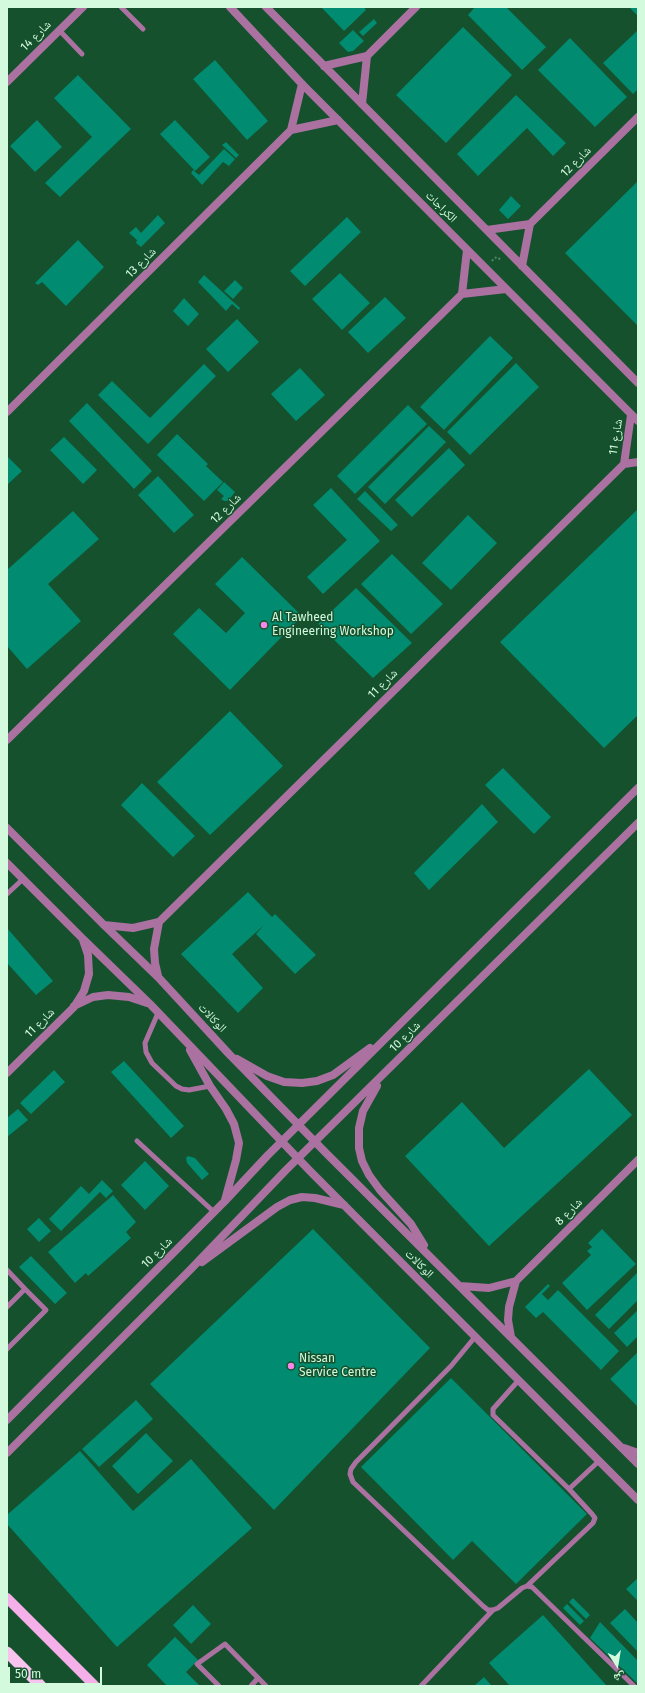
<!DOCTYPE html>
<html>
<head>
<meta charset="utf-8">
<style>
  body { margin:0 }
  #map { position:relative; width:645px; height:1693px; overflow:hidden; background:#15512d; font-family:"Fira Sans","Noto Naskh Arabic",sans-serif }
  canvas { display:block }
  .frame { position:absolute; inset:0; border:8px solid #d4fade; pointer-events:none }
  .north { position:absolute; left:597px; top:1645px; width:40px; height:40px; -webkit-text-stroke:3px #15512d; paint-order:stroke; rotate:168deg; font-size:11px; font-weight:700; line-height:16px; text-align:center; color:#d4fade }
  .north::after { content:''; display:block; margin:auto; width:14px; height:18px; background:#d4fade; clip-path:polygon(50% 0,100% 100%,50% 72%,0 100%) }
  .scale { position:absolute; left:8px; top:1667px; width:94px; height:18px; box-sizing:border-box; border:2px solid #d4fade; border-top:0; padding-left:5px; font-size:12px; line-height:14px; white-space:nowrap; color:#d4fade; -webkit-text-stroke:3px #15512d; paint-order:stroke }
</style>
</head>
<body>
<div id="map">
<canvas width="645" height="1693"></canvas>
<div class="frame"></div>
<div class="north">ش</div>
<div class="scale">50 m</div>
</div>
<script>
const context = document.querySelector('canvas').getContext('2d');
context.lineJoin = 'round';
function fill(path, color) { context.fillStyle = color; context.fill(path, 'evenodd'); }
const poly = rows => new Path2D(rows.map(r => 'M' + r).join(''));
function stroke(path, color, width, dash) { context.strokeStyle = color; context.lineWidth = width; context.lineCap = dash ? 'butt' : 'round'; context.setLineDash(dash || []); context.stroke(path); }
function write(font, color, halo, rows, align = 'center') {
  context.font = font + ' "Fira Sans","Noto Naskh Arabic",sans-serif'; context.lineWidth = 3; context.setLineDash([]); context.textBaseline = 'middle'; context.strokeStyle = halo; context.fillStyle = color; for (const [text, x, y, turn = 0] of rows) {
    context.save(); context.translate(x, y); context.rotate((+turn || 0) * Math.PI / 180); context.textAlign = isNaN(turn) ? turn : align; if (halo) context.strokeText(text, 0, 0); context.fillText(text, 0, 0); context.restore();
  }
}
const building = poly([
  [321,7,364,7,366,10,344,31],
  [475,7,506,7,546,47,522,70,468,15],
  [629,7,638,7,638,16],
  [374,19,377,23,363,36,359,32],
  [463,27,512,75,446,143,396,95],
  [353,30,364,41,353,51,348,52,339,43],
  [637,31,638,89,633,94,603,63],
  [570,38,627,97,595,127,538,70],
  [215,60,268,121,247,140,193,79],
  [78,75,131,129,60,197,45,183,92,137,54,98],
  [516,95,566,143,553,156,527,128,478,176,457,154],
  [37,120,62,147,35,172,10,146],
  [175,120,210,157,195,171,160,134],
  [226,142,239,155,236,158,222,145],
  [224,149,235,159,229,166,223,162,202,185,191,173,193,170,199,175],
  [638,181,638,326,565,253],
  [511,196,521,206,508,219,499,210],
  [158,215,165,223,141,247,136,243,137,240,129,233,136,227,141,233],
  [347,217,361,232,305,286,290,271],
  [78,240,104,267,66,306,42,282,38,285,35,283],
  [340,273,370,303,342,330,312,299],
  [204,275,240,308,239,310,232,304,226,311,198,282],
  [235,280,243,288,233,299,224,291],
  [385,297,406,318,368,353,348,332],
  [184,298,199,314,188,326,173,311],
  [237,319,259,342,228,372,206,349],
  [490,336,513,358,444,430,420,407],
  [516,363,539,387,470,455,447,432],
  [204,364,216,376,148,444,98,395,112,381,150,418],
  [300,368,325,395,296,421,271,394],
  [87,403,152,471,134,489,69,421],
  [408,405,427,424,355,494,337,476],
  [429,426,446,442,385,504,368,487],
  [177,434,208,464,206,466,223,482,204,501,157,455],
  [64,437,97,470,83,484,50,450],
  [449,448,465,465,412,517,395,500],
  [7,456,22,471,7,485],
  [158,476,194,515,174,533,138,495],
  [224,482,235,492,228,501,224,501,221,499,224,496,217,490],
  [331,488,380,541,323,594,307,577,347,540,313,505],
  [365,491,398,525,391,531,357,499],
  [638,509,638,715,604,748,500,642],
  [73,511,99,539,48,584,81,621,27,669,7,646,7,570],
  [468,515,497,543,451,590,422,563],
  [392,554,443,604,411,634,361,584],
  [242,557,302,616,230,690,173,634,199,608,226,633,245,613,215,584],
  [356,588,412,643,373,678,318,624],
  [230,711,283,766,210,835,157,782],
  [503,768,551,817,534,834,485,785],
  [142,783,195,836,173,857,121,805],
  [482,804,498,822,429,890,414,873],
  [248,892,272,917,275,914,316,955,295,974,256,934,264,925,232,954,263,988,238,1013,181,954],
  [7,928,53,981,36,995,7,963],
  [124,1061,184,1126,171,1138,111,1072],
  [589,1069,632,1115,489,1246,405,1156,462,1102,504,1148],
  [54,1070,65,1082,31,1114,20,1103],
  [18,1109,28,1120,7,1137,7,1118],
  [188,1156,195,1158,209,1174,202,1180,187,1163,186,1158],
  [145,1161,169,1186,145,1210,121,1185],
  [102,1180,113,1191,106,1198,100,1192,61,1231,49,1219,81,1186,89,1194],
  [113,1195,136,1222,126,1232,131,1238,88,1276,86,1273,75,1283,48,1252],
  [39,1218,51,1231,39,1242,27,1229],
  [313,1229,430,1348,274,1510,150,1384],
  [602,1229,636,1264,587,1310,562,1283,591,1255,587,1251,592,1247,588,1243],
  [31,1256,67,1293,55,1304,19,1267],
  [638,1272,638,1300,609,1329,595,1315],
  [548,1284,550,1286,542,1294,548,1300,558,1290,619,1351,601,1370,543,1312,536,1318,525,1307],
  [638,1310,638,1336,627,1347,614,1333],
  [638,1352,638,1407,610,1379],
  [451,1378,587,1514,516,1584,472,1541,453,1560,361,1467],
  [136,1400,153,1419,99,1467,82,1449],
  [146,1433,173,1461,138,1494,112,1466],
  [80,1451,133,1511,191,1459,252,1528,117,1647,7,1524,7,1515],
  [638,1578,638,1601,626,1589],
  [573,1598,590,1615,586,1619,569,1602],
  [567,1604,584,1621,580,1625,563,1608],
  [193,1605,211,1624,191,1644,173,1625],
  [625,1609,638,1623,638,1652,610,1623],
  [543,1615,607,1686,510,1686,489,1663],
  [600,1622,638,1661,638,1684,590,1638],
  [175,1637,198,1660,186,1672,200,1686,167,1686,147,1665],
  [484,1677,492,1686,474,1686]
]);
const path = poly([
  [492,261,495,257,498,260,501,257]
]);
const service = poly([
  [121,7,143,29],
  [59,30,82,54],
  [7,894,23,879],
  [158,1013,145,1043,146,1052,152,1063,176,1086,182,1089,189,1090,210,1086],
  [137,1141,214,1212],
  [7,1270,25,1289],
  [7,1307,25,1289,46,1310,7,1349],
  [475,1337,451,1366,356,1462,351,1469,350,1474,353,1482,483,1606,488,1610,493,1610,498,1608,522,1588,527,1586,532,1587,634,1686],
  [518,1381,493,1409,493,1415,569,1489,592,1514,595,1518,593,1523,527,1586],
  [569,1489,599,1461],
  [219,1686,197,1664,225,1644,266,1686],
  [251,1686,258,1678],
  [421,1686,493,1610]
]);
const minor = poly([
  [230,7,302,84,638,421],
  [266,7,638,383],
  [324,66,367,56,416,7],
  [7,82,83,7],
  [362,104,367,56],
  [291,130,338,120],
  [487,230,530,224],
  [522,266,530,224,638,117],
  [462,294,467,250],
  [7,412,291,130,302,84],
  [624,464,638,462],
  [7,740,462,294,506,289],
  [7,828,104,925,158,977,229,1054,327,1154,638,1464],
  [7,863,83,939,150,1004,310,1171,638,1500],
  [104,925,133,928,159,922,624,464,631,415],
  [158,976,155,963,154,949,159,922],
  [74,1006,93,997,108,995,129,997,147,1003],
  [190,1050,210,1086,226,1109,234,1124,239,1143,236,1160,225,1200],
  [237,1059,267,1076,284,1082,302,1083,317,1081,333,1075,370,1048],
  [7,1073,74,1007,84,991,89,974,88,955,83,940],
  [377,1086,363,1111,359,1128,359,1148,362,1161,369,1175,380,1190,411,1224,424,1245],
  [202,1262,277,1207,290,1200,302,1197,315,1198,344,1205],
  [460,1286,489,1288,516,1281],
  [511,1337,508,1320,509,1307,516,1281,638,1160],
  [7,1420,224,1202,268,1155,638,788],
  [624,1448,638,1453],
  [7,1453,190,1270,286,1170,638,823]
]);
const primary = poly([
  [7,1598,95,1686]
]);
const trunk = poly([
  [7,1652,41,1686]
]);
const markers = [
  [264,625,4,"#f987e9"],
  [291,1366,4,"#f987e9"]
];
const streetNames = [
  ["شارع 14",36,36,-45],
  ["شارع 12",576,162,-45],
  ["الكراجات",441,207,45],
  ["شارع 13",141,263,-45],
  ["شارع 11",616,437,-81],
  ["شارع 12",226,509,-44],
  ["شارع 11",383,684,-45],
  ["الوكالات",212,1018,47],
  ["شارع 11",40,1023,-45],
  ["شارع 10",405,1037,-45],
  ["شارع 8",569,1212,-45],
  ["شارع 10",157,1253,-45],
  ["الوكالات",419,1264,45]
];
const poiNames = [
  ["Al Tawheed",272,618],
  ["Engineering Workshop",272,632],
  ["Nissan",299,1359],
  ["Service Centre",299,1373]
];
fill(building, '#018b70');
stroke(path, '#508664', 2, [2, 3]);
stroke(service, '#ab71a1', 5);
stroke(minor, '#ab71a1', 8);
stroke(primary, '#f5afe9', 10);
stroke(trunk, '#f6c4ec', 11);
for (const [x, y, r, color] of markers) { const dot = new Path2D(); dot.arc(x, y, r, 0, 2 * Math.PI); context.fillStyle = color; context.fill(dot); stroke(dot, '#15512d', 1.5); }
write('12px', '#d4fade', '#15512d', streetNames);
write('12px', '#d4fade', '#15512d', poiNames, 'left');
</script>
</body>
</html>
